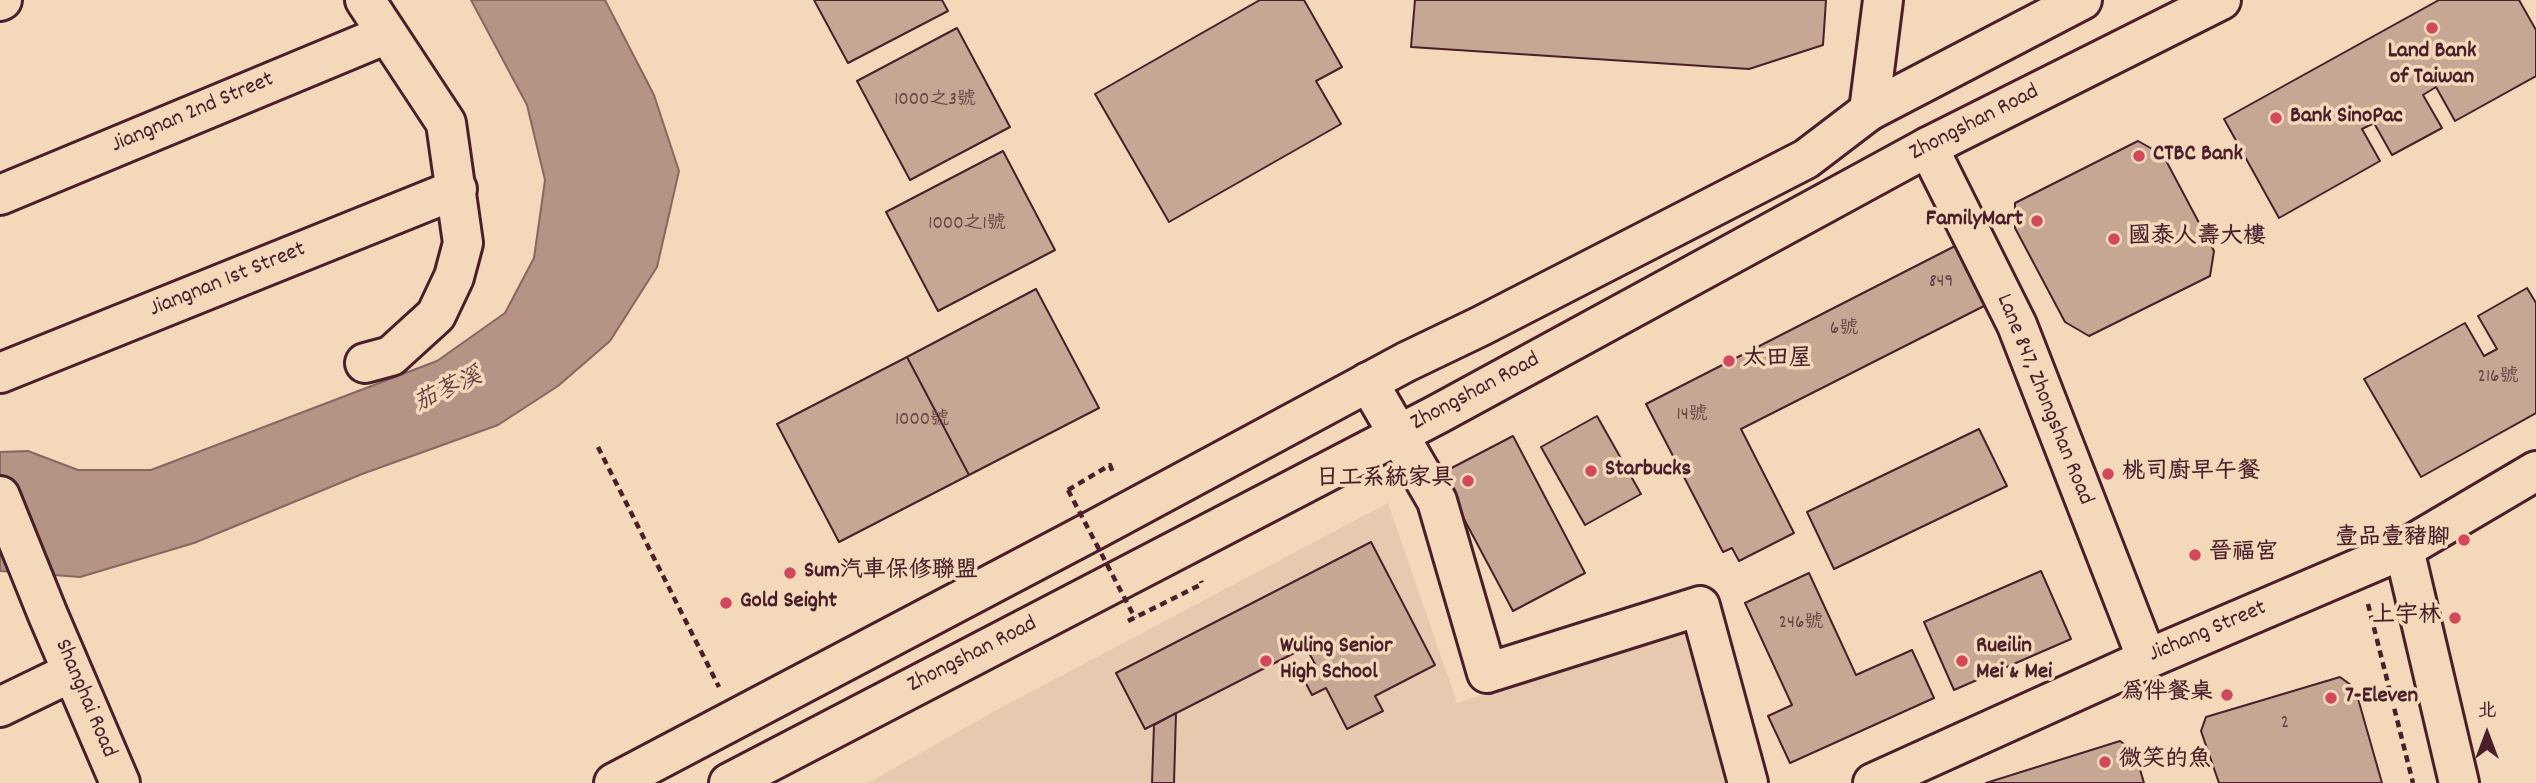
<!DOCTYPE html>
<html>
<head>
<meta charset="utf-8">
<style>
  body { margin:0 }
  #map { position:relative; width:2536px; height:783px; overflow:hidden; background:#f3d8ba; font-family:Dekko,"LXGW WenKai TC",sans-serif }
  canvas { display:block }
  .north { position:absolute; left:2452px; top:699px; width:70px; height:70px; -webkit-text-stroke:5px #f3d8ba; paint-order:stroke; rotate:0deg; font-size:19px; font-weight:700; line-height:28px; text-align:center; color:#4a1f2b }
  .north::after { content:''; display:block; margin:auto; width:24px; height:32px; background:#4a1f2b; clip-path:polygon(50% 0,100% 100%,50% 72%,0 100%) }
</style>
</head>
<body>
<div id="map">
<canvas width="2536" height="783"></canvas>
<div class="north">北</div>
</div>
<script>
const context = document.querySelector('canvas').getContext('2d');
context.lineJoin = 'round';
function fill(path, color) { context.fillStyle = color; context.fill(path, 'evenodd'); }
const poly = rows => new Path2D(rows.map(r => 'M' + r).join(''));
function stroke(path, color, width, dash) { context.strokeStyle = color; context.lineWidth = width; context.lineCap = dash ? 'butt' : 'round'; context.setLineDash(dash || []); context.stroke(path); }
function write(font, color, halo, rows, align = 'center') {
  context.font = font + ' Dekko,"LXGW WenKai TC",sans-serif'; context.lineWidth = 7; context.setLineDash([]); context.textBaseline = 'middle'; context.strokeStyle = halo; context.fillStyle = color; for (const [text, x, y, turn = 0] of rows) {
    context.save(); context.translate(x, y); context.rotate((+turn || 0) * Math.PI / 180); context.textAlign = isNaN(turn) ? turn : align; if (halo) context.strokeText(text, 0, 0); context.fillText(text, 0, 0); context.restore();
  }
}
const built = poly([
  [1388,503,1457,703,1688,630,1730,783,868,783,991,713]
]);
const water = poly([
  [471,0,605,0,654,95,679,171,657,267,610,341,558,386,498,425,362,474,194,543,80,577,0,571,0,452,28,451,78,470,151,470,437,361,505,313,534,258,545,180,527,105,471,0]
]);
const building = poly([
  [814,0,942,0,948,11,848,63,814,0],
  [1260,0,1304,0,1342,67,1316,81,1341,124,1169,222,1095,94,1260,0],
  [1415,0,1826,0,1823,45,1749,69,1411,47,1415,0],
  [2439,0,2519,0,2536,30,2536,76,2455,121,2436,87,2423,95,2442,128,2392,155,2374,123,2362,129,2380,161,2279,218,2224,119,2439,0],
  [957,28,1010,127,910,180,857,81,957,28],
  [2138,141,2163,155,2214,251,2210,276,2089,336,2065,322,2015,228,2015,203,2138,141],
  [1003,151,1055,250,938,311,886,212,1003,151],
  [1955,246,1986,305,1741,429,1794,533,1739,561,1732,548,1723,552,1646,404,1955,246],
  [2527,288,2536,303,2536,413,2421,477,2364,379,2465,323,2484,356,2497,349,2478,316,2527,288],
  [1036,289,1099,408,969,475,907,357,1036,289],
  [907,357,969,475,839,542,777,424,907,357],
  [1597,416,1641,494,1585,525,1541,447,1597,416],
  [1979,429,2007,486,1834,569,1807,512,1979,429],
  [1513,436,1585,573,1513,611,1440,474,1513,436],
  [1371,542,1435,665,1375,696,1383,711,1347,729,1326,688,1312,695,1302,676,1317,668,1306,647,1145,729,1116,673,1371,542],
  [2041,571,2071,639,1954,690,1924,622,2041,571],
  [1809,573,1856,675,1912,650,1934,698,1790,763,1768,716,1792,705,1745,603,1809,573],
  [2340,677,2355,688,2382,783,2219,783,2201,731,2206,717,2340,677],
  [1176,713,1174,783,1152,783,1154,725,1176,713],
  [2120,741,2135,752,2144,783,1986,783,2120,741]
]);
const path = poly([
  [598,447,719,687],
  [1068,490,1110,465,1113,473],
  [2368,604,2413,783],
  [1128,621,1202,584,1201,581]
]);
const minor = poly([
  [365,0,446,123,463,243,454,277,436,315,391,356,365,363],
  [0,1,2,0],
  [1869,111,1883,0],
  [1928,147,2017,325,2147,659],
  [0,195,387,34],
  [0,373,457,189],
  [1368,382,1437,501,1487,673,1700,606,1748,783],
  [0,496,48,615,120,783],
  [2404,549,2459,783],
  [0,707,72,672],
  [1873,783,2147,659,2404,549,2536,471]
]);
const major = poly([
  [614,783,1094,530,1406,362,1481,326,1806,159,1869,111,2082,0],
  [729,783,1438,414,1928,147,2221,0]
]);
const pathBridge = poly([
  [1068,490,1135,618]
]);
const markers = [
  [2432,28,7,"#d1495b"],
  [2276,118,7,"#d1495b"],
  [2139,156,7,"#d1495b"],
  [2037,221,7,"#d1495b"],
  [2114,239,7,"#d1495b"],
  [1729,361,7,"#d1495b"],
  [1591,471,7,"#d1495b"],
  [2108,474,7,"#d1495b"],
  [1468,481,7,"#d1495b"],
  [2464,540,7,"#d1495b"],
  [2195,555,7,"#d1495b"],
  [790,573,7,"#d1495b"],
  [726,603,7,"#d1495b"],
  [2455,618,7,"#d1495b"],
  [1266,661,7,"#d1495b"],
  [1962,661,7,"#d1495b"],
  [2227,695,7,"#d1495b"],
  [2331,698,7,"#d1495b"],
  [2105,762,7,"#d1495b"]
];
const numberNames = [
  ["1000之3號",935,101],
  ["1000之1號",967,225],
  ["849",1941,283],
  ["6號",1844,330],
  ["216號",2498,378],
  ["14號",1692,416],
  ["1000號",922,421],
  ["246號",1801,624],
  ["2",2285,724]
];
const poiNames = [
  ["Land Bank",2432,53,"center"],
  ["of Taiwan",2432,79,"center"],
  ["Bank SinoPac",2290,118],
  ["CTBC Bank",2153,156],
  ["FamilyMart",2023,221,"right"],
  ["國泰人壽大樓",2128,239],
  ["太田屋",1743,361],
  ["Starbucks",1605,471],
  ["桃司廚早午餐",2122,474],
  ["日工系統家具",1454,481,"right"],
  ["壹品壹豬腳",2450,540,"right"],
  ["晉福宮",2209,555],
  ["Sum汽車保修聯盟",804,573],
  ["Gold Seight",740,603],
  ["上宇林",2441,618,"right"],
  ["Wuling Senior",1280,648],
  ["High School",1280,674],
  ["Rueilin",1976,648],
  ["Mei & Mei",1976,674],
  ["為伴餐桌",2213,695,"right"],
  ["7-Eleven",2345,698],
  ["微笑的魚",2119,762]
];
const streetNames = [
  ["Jiangnan 2nd Street",193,114,-23],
  ["Zhongshan Road",1975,124,-27],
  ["Jiangnan 1st Street",228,281,-22],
  ["Zhongshan Road",1476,393,-28],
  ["Lane 847, Zhongshan Road",2043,400,68],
  ["Jichang Street",2208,633,-23],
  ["Zhongshan Road",973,656,-27],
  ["Shanghai Road",84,699,67]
];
const waterNames = [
  ["茄苳溪",449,392,-25]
];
fill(built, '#e6c9af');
fill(water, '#b59385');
stroke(water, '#8a6561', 2);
fill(building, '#c6a794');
stroke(building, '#4a1f2b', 2);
stroke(minor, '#4a1f2b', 44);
stroke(major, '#4a1f2b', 44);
stroke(path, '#4a1f2b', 4.5, [7, 5]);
stroke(minor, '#f3d8ba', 38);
stroke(major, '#f3d8ba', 38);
stroke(pathBridge, '#4a1f2b', 4.5, [7, 5]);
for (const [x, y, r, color] of markers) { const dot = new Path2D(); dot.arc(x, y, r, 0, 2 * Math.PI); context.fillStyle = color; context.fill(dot); stroke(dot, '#f3d8ba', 2.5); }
write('19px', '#694145', null, numberNames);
write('bold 23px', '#4a1f2b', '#f3d8ba', poiNames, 'left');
write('23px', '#4a1f2b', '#f3d8ba', streetNames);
write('italic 24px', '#653c42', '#f3d8ba', waterNames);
</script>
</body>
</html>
